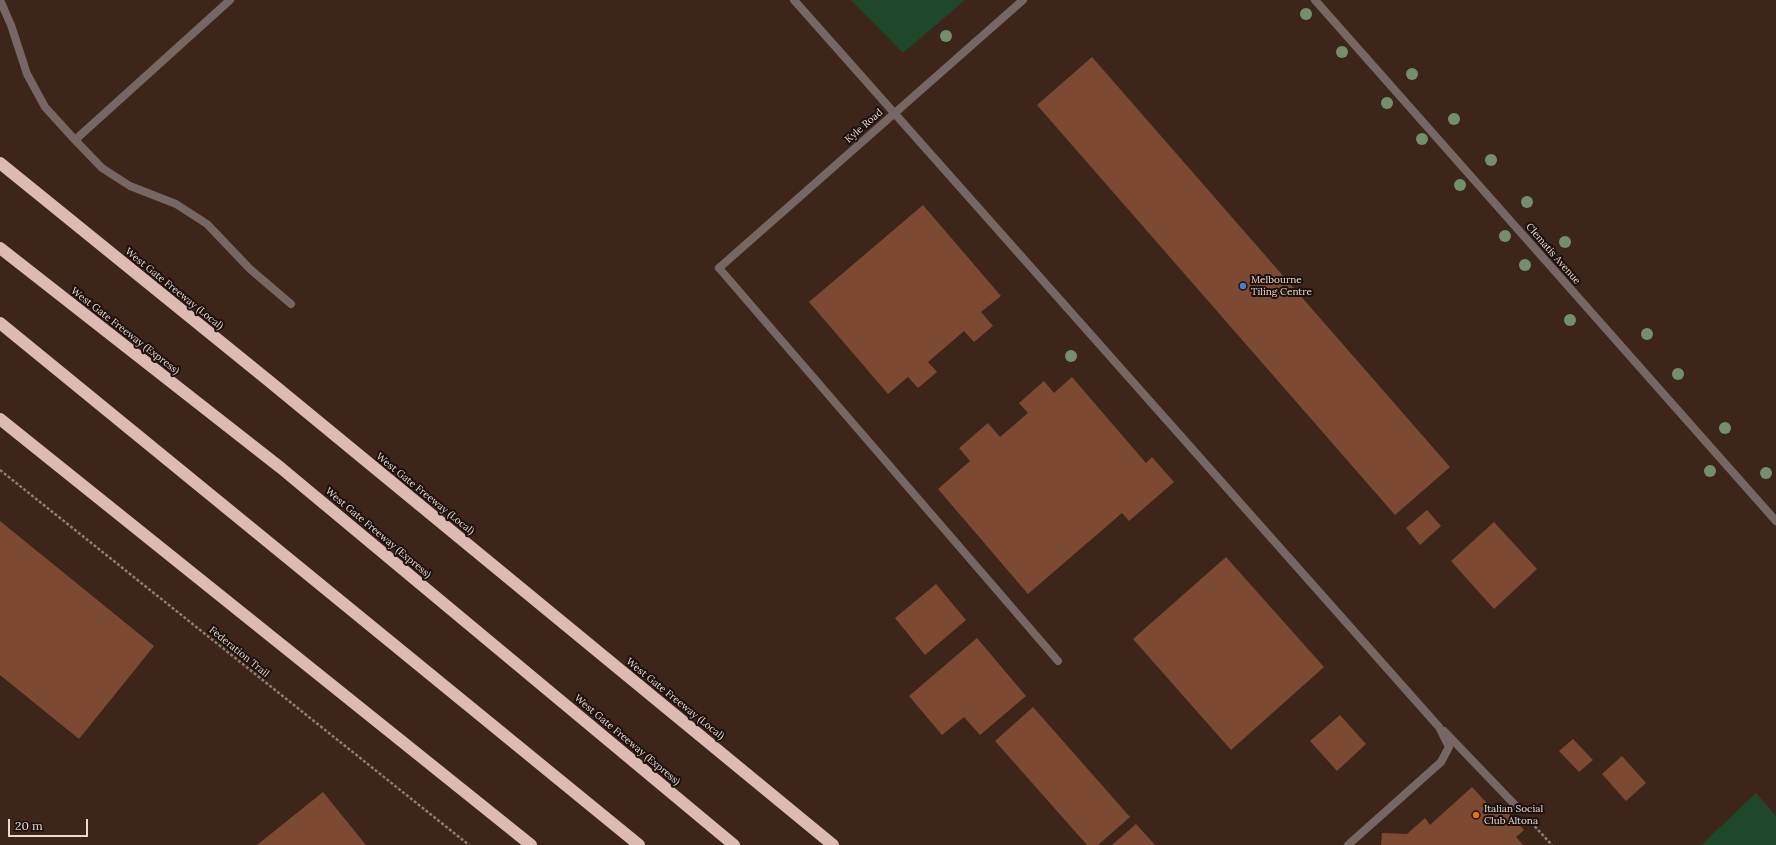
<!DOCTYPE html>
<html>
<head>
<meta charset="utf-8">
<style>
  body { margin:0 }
  #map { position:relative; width:1776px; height:845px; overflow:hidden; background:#3d251a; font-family:Lora,serif }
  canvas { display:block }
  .scale { position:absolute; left:8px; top:819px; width:80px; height:18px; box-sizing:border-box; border:2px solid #e9d9d1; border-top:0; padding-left:5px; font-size:12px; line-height:14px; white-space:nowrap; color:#e9d9d1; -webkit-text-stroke:3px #1c110c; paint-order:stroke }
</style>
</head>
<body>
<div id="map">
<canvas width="1776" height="845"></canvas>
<div class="scale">20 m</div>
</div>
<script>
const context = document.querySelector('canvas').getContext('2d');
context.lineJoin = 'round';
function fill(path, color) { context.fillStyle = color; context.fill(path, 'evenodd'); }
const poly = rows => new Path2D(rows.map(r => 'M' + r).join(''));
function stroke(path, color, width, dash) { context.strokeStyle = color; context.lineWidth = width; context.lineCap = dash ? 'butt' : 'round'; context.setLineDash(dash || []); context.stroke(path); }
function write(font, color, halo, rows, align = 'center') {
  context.font = font + ' Lora,serif'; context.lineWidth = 4; context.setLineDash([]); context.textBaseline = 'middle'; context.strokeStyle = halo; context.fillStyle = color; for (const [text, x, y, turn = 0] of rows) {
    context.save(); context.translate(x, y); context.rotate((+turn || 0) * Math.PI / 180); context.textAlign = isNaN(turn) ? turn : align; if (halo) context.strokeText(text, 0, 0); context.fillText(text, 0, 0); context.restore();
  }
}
const green = poly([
  [851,0,965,0,903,53],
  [1756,793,1776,816,1776,845,1701,845]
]);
const building = poly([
  [1092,57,1450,467,1395,515,1037,105],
  [923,205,1001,296,981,312,993,326,974,342,964,331,928,362,937,372,918,388,908,377,888,394,809,302],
  [1072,377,1146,463,1152,457,1174,482,1129,521,1122,513,1028,594,938,489,970,461,959,448,988,423,1000,437,1028,413,1019,403,1044,381,1054,393],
  [1427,510,1441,526,1420,545,1406,528],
  [0,521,154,646,79,739,0,675],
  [1494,522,1537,569,1494,609,1451,561],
  [1226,557,1324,667,1231,750,1133,639],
  [936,584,966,620,925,655,895,618],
  [977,638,1026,696,980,735,964,717,942,735,909,696],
  [1033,707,1130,817,1098,845,1087,845,995,741],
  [1340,715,1366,744,1337,771,1310,741],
  [1573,739,1593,760,1579,772,1559,751],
  [1622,756,1646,783,1626,801,1602,774],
  [1472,787,1495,812,1502,806,1524,830,1516,837,1523,845,1381,845,1382,833,1407,834,1425,818,1430,825],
  [323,792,366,845,257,845],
  [1136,824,1155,845,1112,845]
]);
const path = poly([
  [0,470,469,845],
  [1528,819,1552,845]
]);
const lane = poly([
  [0,0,11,25,27,74,45,107,75,140,102,168,130,186,176,204,207,224,250,269,291,304],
  [794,0,1439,727,1449,747,1441,762,1348,845],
  [75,140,230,0],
  [719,268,1058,661],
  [1444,731,1517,807]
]);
const street = poly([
  [1315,0,1776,521],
  [719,268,1023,0]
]);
const highway = poly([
  [0,163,269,381,833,845],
  [0,248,281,468,734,845],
  [0,323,639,845],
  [0,419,531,845]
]);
const trees = [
  [1306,14],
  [946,36],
  [1342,52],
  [1412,74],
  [1387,103],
  [1454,119],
  [1422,139],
  [1491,160],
  [1460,185],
  [1527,202],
  [1505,236],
  [1565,242],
  [1525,265],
  [1570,320],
  [1647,334],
  [1071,356],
  [1678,374],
  [1725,428],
  [1710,471],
  [1766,473]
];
const markers = [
  [1243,286,4,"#3f7fe0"],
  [1476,815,4,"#e8710a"]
];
const streetNames = [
  ["Kyle Road",864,126,-41],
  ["Clematis Avenue",1553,254,49],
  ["West Gate Freeway (Local)",174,289,39],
  ["West Gate Freeway (Express)",125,331,38],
  ["West Gate Freeway (Local)",425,494,39],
  ["West Gate Freeway (Express)",378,533,40],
  ["Federation Trail",239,652,39],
  ["West Gate Freeway (Local)",675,699,39],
  ["West Gate Freeway (Express)",627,740,40]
];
const poiNames = [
  ["Melbourne",1251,280],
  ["Tiling Centre",1251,292],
  ["Italian Social",1484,809],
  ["Club Altona",1484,821]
];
fill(green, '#1f472a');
fill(building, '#7c4a32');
stroke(path, '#917d73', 2.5, [3, 2]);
stroke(lane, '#766764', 8);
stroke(street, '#766764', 8);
stroke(highway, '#ddbab2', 12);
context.fillStyle = '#72906c';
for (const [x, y] of trees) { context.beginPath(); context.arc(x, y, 6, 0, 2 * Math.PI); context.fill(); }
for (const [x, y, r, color] of markers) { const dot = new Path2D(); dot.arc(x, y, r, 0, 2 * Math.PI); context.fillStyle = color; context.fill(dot); stroke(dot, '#1c110c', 1.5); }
write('10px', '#e9d9d1', '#1c110c', streetNames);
write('10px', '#e9d9d1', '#1c110c', poiNames, 'left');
</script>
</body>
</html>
